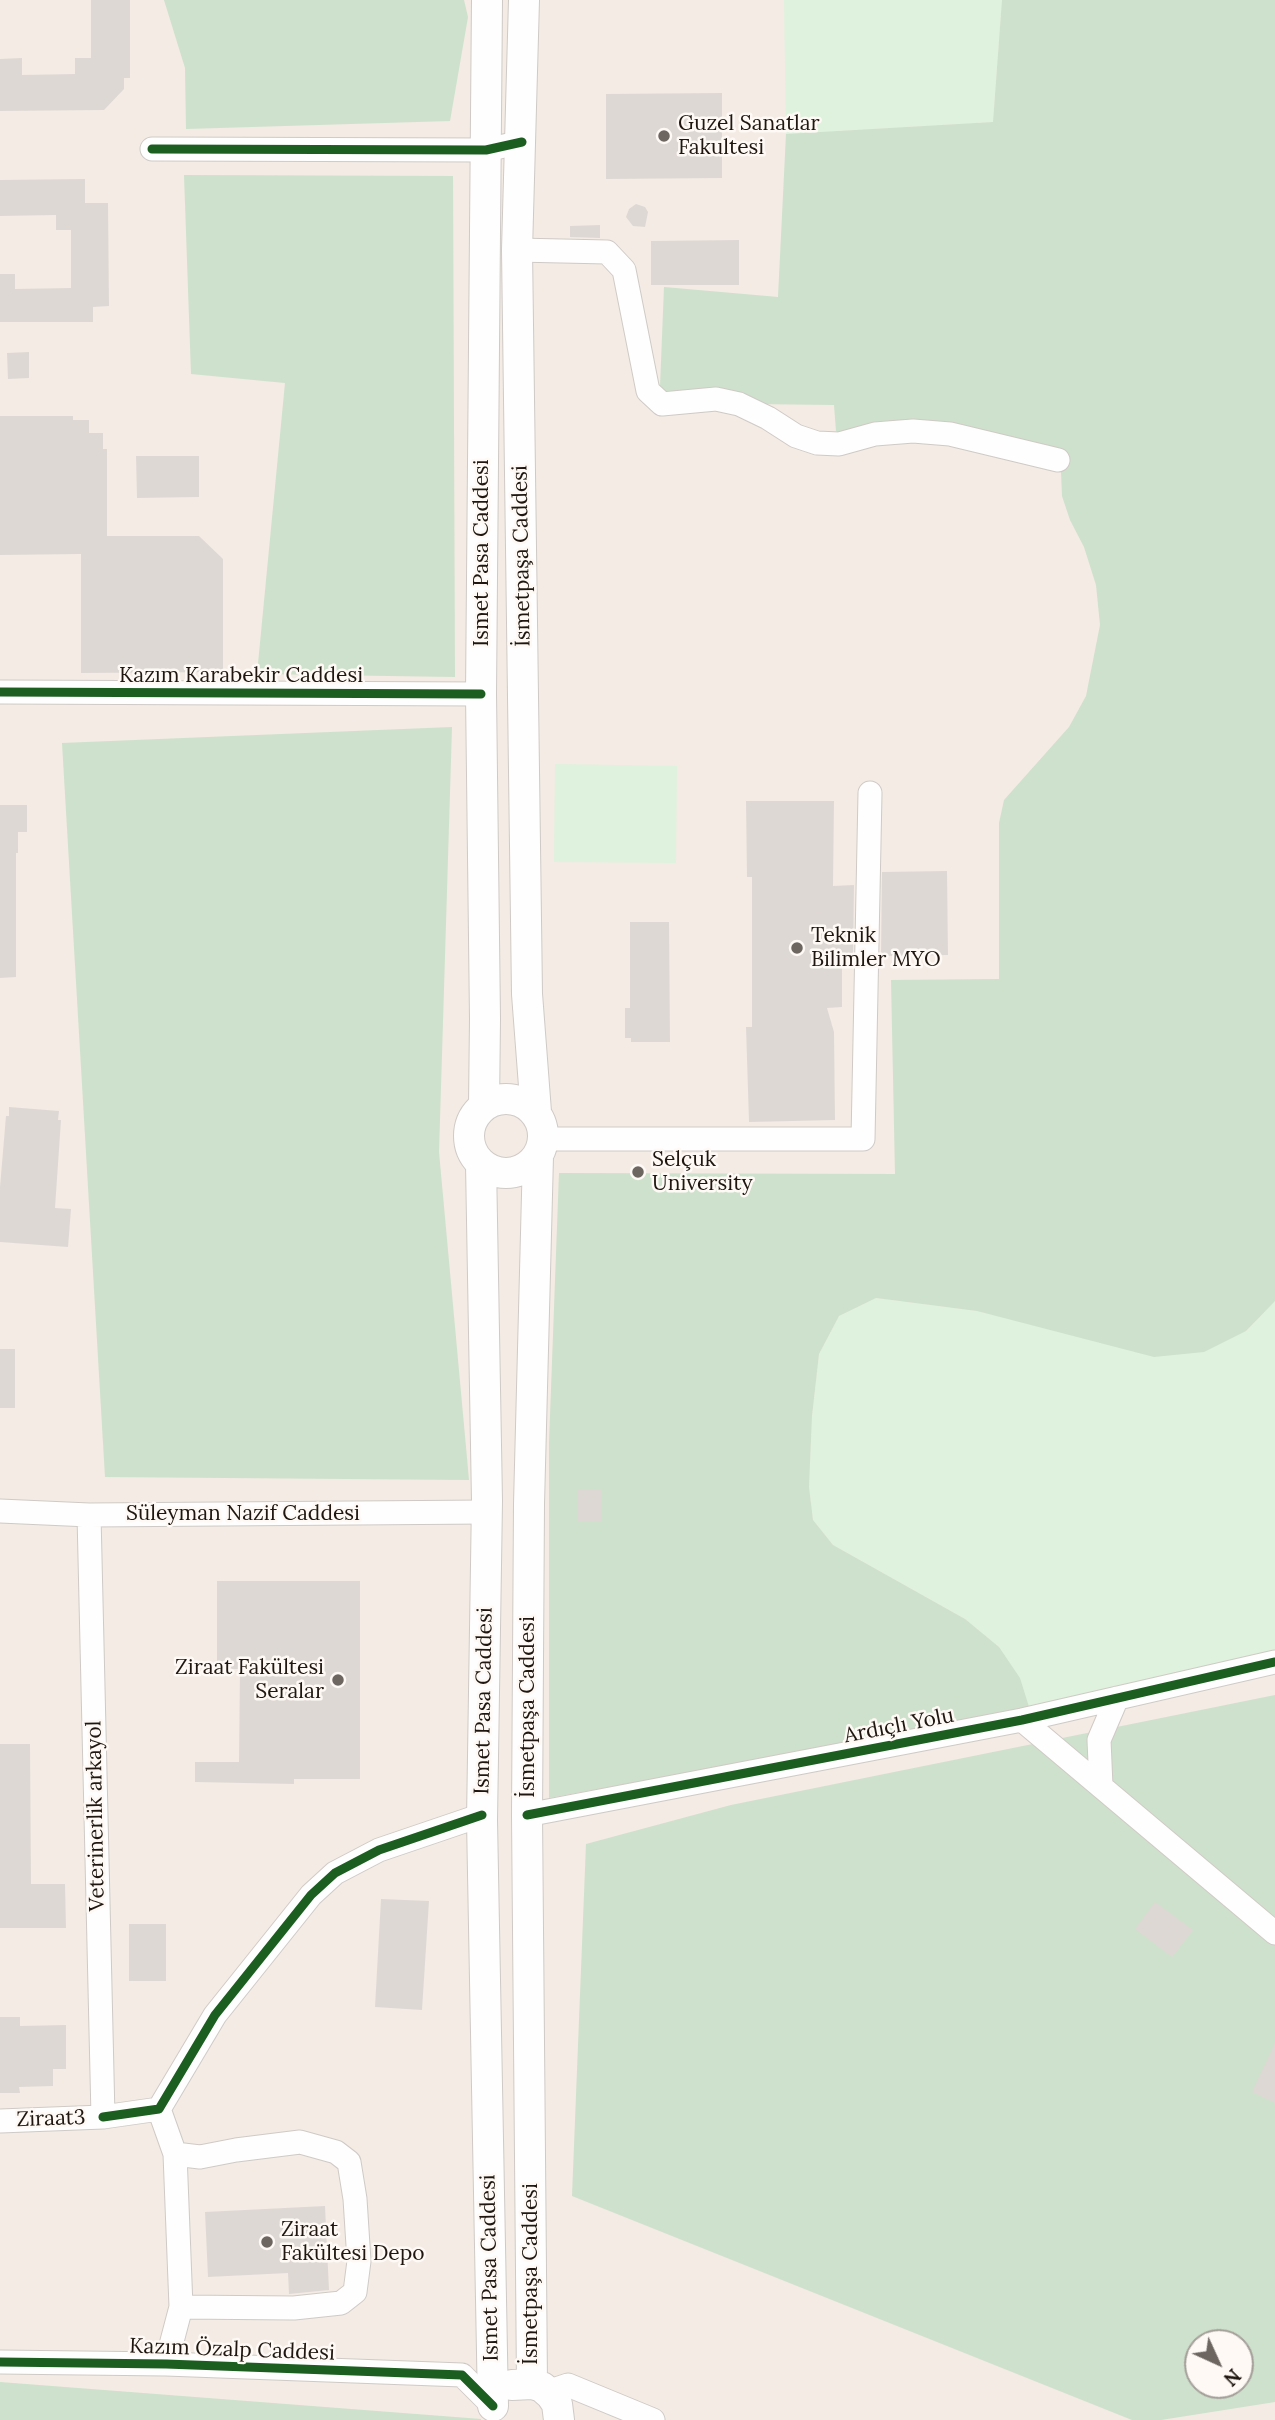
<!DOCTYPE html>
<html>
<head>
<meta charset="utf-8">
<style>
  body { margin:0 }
  #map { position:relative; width:1275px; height:2420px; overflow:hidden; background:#fcf9f7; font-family:Lora,serif }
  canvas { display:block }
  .north { position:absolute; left:1184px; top:2329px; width:70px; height:70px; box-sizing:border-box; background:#fef9f5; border:2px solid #a49e99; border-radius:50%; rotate:135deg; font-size:19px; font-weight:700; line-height:28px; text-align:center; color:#1e160f }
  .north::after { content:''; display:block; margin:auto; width:24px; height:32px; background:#6c6560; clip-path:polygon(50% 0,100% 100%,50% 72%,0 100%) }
</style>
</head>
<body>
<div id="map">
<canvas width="1275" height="2420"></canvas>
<div class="north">N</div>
</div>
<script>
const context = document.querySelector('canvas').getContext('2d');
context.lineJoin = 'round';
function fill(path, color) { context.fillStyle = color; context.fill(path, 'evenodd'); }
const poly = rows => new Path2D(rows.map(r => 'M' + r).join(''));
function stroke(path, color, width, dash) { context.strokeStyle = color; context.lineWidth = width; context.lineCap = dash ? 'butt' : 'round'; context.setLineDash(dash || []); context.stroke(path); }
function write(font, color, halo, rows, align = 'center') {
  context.font = font + ' Lora,serif'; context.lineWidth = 5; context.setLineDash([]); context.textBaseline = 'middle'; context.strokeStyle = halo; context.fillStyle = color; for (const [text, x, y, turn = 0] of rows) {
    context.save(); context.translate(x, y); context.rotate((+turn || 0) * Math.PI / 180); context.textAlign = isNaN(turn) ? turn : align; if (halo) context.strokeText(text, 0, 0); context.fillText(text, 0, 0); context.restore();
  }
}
const built = poly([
  [0,0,1275,0,1275,2420,0,2420],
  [1198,2343,1240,2343,1240,2385,1198,2385]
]);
const green = poly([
  [784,0,1002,0,993,122,786,134],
  [555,764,677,766,676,863,554,862],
  [875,1298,977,1311,1041,1326,1246,1331,1275,1301,1275,1652,1030,1710,999,1647,965,1619,833,1545,813,1520,809,1487,812,1416,819,1354,839,1316]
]);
const forest = poly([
  [164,0,464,0,468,17,450,121,186,129,185,68],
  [1002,0,1275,0,1275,1301,1246,1331,1204,1352,1154,1357,977,1311,876,1298,839,1316,819,1354,812,1416,809,1487,813,1520,833,1545,965,1619,999,1647,1020,1678,1030,1710,549,1798,549,1443,559,1173,895,1174,891,980,999,979,999,823,1004,800,1069,727,1086,696,1100,625,1096,585,1084,547,1070,520,1062,496,1061,472,1051,459,959,429,850,444,836,431,834,405,669,403,660,387,664,287,778,297,786,134,993,122],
  [184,175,453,176,455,677,257,674,285,383,191,374],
  [452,727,439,1152,469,1480,105,1477,62,743],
  [1275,1695,1275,2402,1161,2420,1132,2420,572,2196,586,1844,731,1805],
  [1198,2343,1240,2343,1240,2385,1198,2385],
  [0,2382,481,2419,481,2420,0,2420]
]);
const building = poly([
  [91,0,130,0,130,78,124,78,124,89,104,110,0,111,0,59,22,58,22,75,75,74,75,58,91,58],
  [722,93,722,178,606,179,606,94],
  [85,179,85,203,108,203,109,306,93,307,93,322,0,322,0,274,15,274,15,289,71,288,71,230,56,230,56,215,0,216,0,180],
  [636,204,645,207,648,212,645,227,633,226,626,217,629,209],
  [600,225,600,238,570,237,570,226],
  [739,240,739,285,651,285,651,241],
  [29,352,29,378,8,379,7,353],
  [0,416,73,416,73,420,89,420,89,433,103,433,103,449,107,449,107,536,199,536,223,559,223,672,81,673,81,554,0,555],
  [136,456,199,456,199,497,137,498],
  [746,801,834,801,833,886,854,885,853,957,842,957,842,1007,827,1008,834,1032,835,1120,749,1122,746,1027,752,1027,752,877,747,877],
  [0,805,27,805,27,832,18,832,18,853,16,853,16,977,0,978],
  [947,871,948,955,881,956,882,872],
  [630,922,669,922,670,1042,631,1042,631,1038,625,1038,625,1008,630,1008],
  [9,1107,59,1111,58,1120,61,1120,55,1208,71,1209,68,1247,0,1242,0,1187,6,1116,9,1116],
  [0,1349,15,1349,15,1408,0,1408],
  [578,1490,601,1490,601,1522,578,1522],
  [217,1581,360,1581,360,1779,294,1779,294,1784,195,1782,195,1762,239,1762,240,1669,217,1669],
  [0,1744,30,1744,31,1884,65,1884,66,1928,0,1928],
  [381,1899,429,1901,422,2010,375,2007],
  [1155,1902,1193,1930,1172,1957,1135,1929],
  [129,1924,166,1924,166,1981,129,1981],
  [0,2017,20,2017,20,2026,66,2025,66,2069,53,2069,53,2086,19,2087,20,2093,0,2093],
  [1275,2043,1275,2103,1252,2092],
  [325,2206,329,2290,289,2294,288,2273,208,2277,205,2212]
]);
const minor = poly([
  [152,149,486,150,522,142],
  [517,250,607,252,624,270,648,391,662,404,716,399,739,404,768,418,796,436,817,443,839,444,875,434,913,431,950,434,1058,460],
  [0,692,481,694],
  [544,1139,863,1139,870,793],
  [0,1511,89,1515,487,1512],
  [89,1515,103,2117],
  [1022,1720,1275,1933],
  [1101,1786,1099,1740,1117,1698],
  [527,1815,1022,1720,1275,1662],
  [159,2109,175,2154,181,2307,166,2364],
  [0,2121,103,2117,159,2109,215,2015,311,1895,335,1873,379,1850,482,1815],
  [175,2154,200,2157,236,2150,300,2142,336,2152,349,2162,355,2199,359,2261,355,2292,341,2303,294,2308,181,2307],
  [0,2362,166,2364,462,2375,493,2406],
  [547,2392,568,2385,653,2420]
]);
const major = poly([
  [524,0,517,250,527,994,536,1112],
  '469 1136a37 37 0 1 1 74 0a37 37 0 1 1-74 0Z',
  [484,1106,485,1019,481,694,487,0],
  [481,1164,487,1501,482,1820,493,2406],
  [532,2384,527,1815,529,1504,538,1156],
  [512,2385,532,2384,542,2387,551,2395,557,2404,559,2420]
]);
const cycleway = poly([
  [152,149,486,150,522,142],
  [0,692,481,694],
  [527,1815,1022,1720,1275,1662],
  [103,2117,159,2109,215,2015,311,1895,335,1873,379,1850,482,1815],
  [0,2362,166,2364,462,2375,493,2406]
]);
const markers = [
  [664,136,7,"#6c6560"],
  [797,948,7,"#6c6560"],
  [638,1172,7,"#6c6560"],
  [338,1680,7,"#6c6560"],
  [267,2242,7,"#6c6560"]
];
const poiNames = [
  ["Guzel Sanatlar",678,124],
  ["Fakultesi",678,148],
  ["Teknik",811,936],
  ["Bilimler MYO",811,960],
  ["Selçuk",652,1160],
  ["University",652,1184],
  ["Ziraat Fakültesi",324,1668,"right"],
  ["Seralar",324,1692,"right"],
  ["Ziraat",281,2230],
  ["Fakültesi Depo",281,2254]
];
const streetNames = [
  ["Ismet Pasa Caddesi",482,553,-90],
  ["İsmetpaşa Caddesi",522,556,-91],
  ["Kazım Karabekir Caddesi",241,676],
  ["Süleyman Nazif Caddesi",243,1514],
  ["Ismet Pasa Caddesi",484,1701,-89],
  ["İsmetpaşa Caddesi",528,1707,-90],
  ["Ardıçlı Yolu",899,1726,-11],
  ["Veterinerlik arkayol",96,1816,-91],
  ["Ziraat3",51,2119,-2],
  ["Ismet Pasa Caddesi",490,2268,-91],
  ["İsmetpaşa Caddesi",531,2274,-90],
  ["Kazım Özalp Caddesi",232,2350,2]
];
fill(built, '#f3ebe4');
fill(green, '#dff2dd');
fill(forest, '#cee1cc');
fill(building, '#ded8d4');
stroke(minor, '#cfcac6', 25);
stroke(major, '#cfcac6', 32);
stroke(minor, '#fffefe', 23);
stroke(major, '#fffefe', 30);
stroke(cycleway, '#1b5e20', 9);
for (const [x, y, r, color] of markers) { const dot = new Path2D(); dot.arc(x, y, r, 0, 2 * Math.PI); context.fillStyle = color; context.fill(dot); stroke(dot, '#fef9f5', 2.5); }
write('21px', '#1e160f', '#fef9f5', poiNames, 'left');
write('21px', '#1e160f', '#fef9f5', streetNames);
</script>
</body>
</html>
